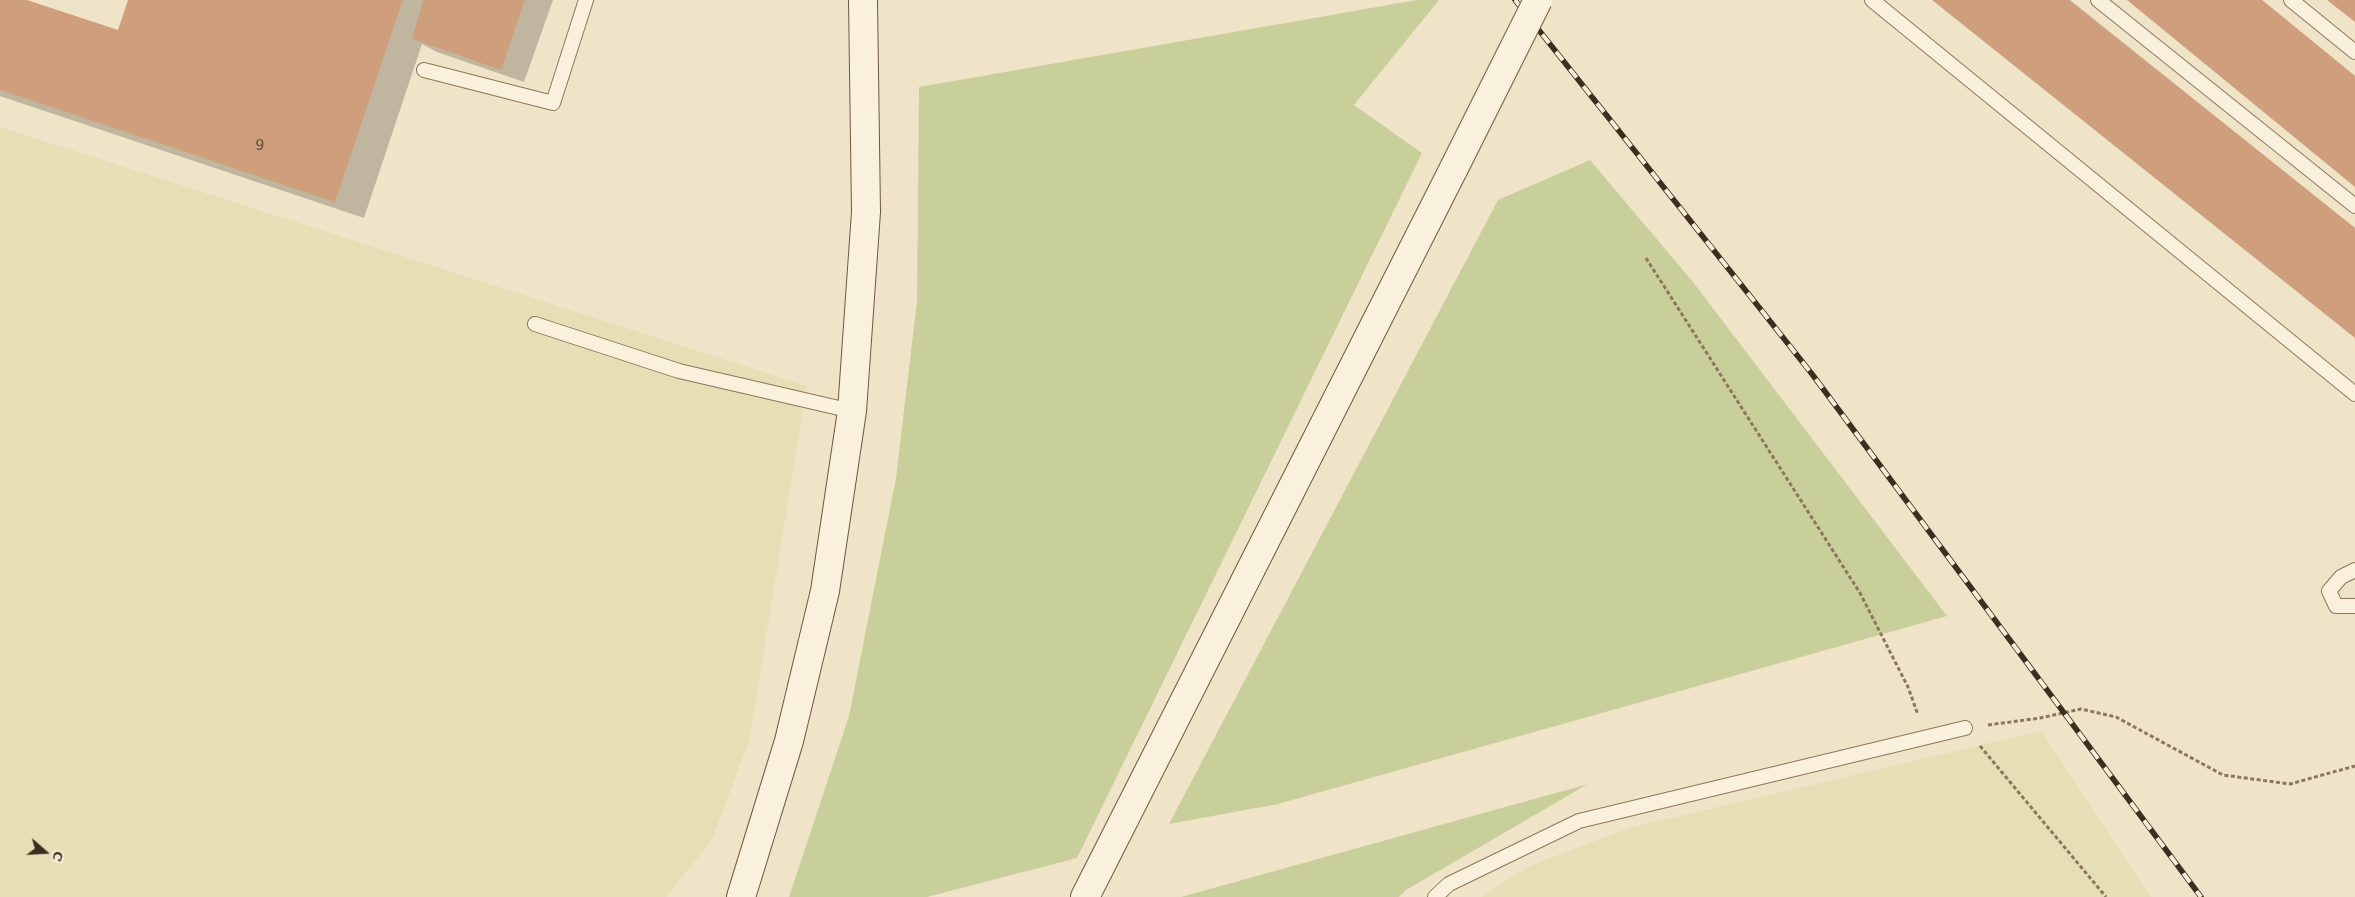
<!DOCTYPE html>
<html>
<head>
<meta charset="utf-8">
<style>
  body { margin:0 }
  #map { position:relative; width:2355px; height:897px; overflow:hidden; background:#f0e4c8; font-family:Literata,serif }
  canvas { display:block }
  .north { position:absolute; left:20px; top:827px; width:50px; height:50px; -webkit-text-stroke:4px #f7eed8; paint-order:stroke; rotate:109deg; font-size:14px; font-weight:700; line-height:20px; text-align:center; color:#3d2e20 }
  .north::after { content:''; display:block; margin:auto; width:18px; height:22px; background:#3d2e20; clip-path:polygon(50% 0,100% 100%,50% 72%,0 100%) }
</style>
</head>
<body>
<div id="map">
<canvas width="2355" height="897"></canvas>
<div class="north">С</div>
</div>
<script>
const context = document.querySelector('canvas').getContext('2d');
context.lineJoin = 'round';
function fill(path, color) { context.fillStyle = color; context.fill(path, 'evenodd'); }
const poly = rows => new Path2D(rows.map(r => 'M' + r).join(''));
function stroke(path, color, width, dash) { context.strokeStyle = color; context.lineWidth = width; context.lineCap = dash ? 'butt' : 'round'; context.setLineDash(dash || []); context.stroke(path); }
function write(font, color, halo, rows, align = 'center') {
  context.font = font + ' Literata,serif'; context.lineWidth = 4; context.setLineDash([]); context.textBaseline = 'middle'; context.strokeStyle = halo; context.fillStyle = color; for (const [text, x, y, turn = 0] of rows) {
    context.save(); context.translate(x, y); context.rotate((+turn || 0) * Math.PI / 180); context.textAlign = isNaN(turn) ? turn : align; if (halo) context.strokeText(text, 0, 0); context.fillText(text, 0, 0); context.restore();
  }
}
const farmland = poly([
  [0,127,807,386,749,741,712,840,666,897,0,897],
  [2041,731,2151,897,1481,897,1529,866,1629,828]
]);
const green = poly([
  [1417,0,1439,0,1354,105,1422,153,1077,858,927,897,789,897,849,716,896,478,917,301,919,87],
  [1590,160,1693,282,1947,616,1278,804,1169,824,1498,200],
  [1588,784,1406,890,1399,897,1181,897]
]);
const shadow = poly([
  [0,0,23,0,118,32,129,0,553,0,524,82,437,52,422,44,364,218,0,96],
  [1934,0,2070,0,2355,228,2355,336],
  [2129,0,2262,0,2355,76,2355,185]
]);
const building = poly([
  [0,0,27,0,118,30,128,0,403,0,335,202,0,90],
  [423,0,525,0,501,70,412,39],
  [1932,0,2069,0,2355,228,2355,338],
  [2127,0,2262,0,2355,76,2355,187],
  [2327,0,2355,0,2355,22]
]);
const path = poly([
  [1646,258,1860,593,1908,687,1918,715],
  [1988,725,2040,718,2081,709,2116,717,2223,775,2290,784,2355,766],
  [1980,746,2106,897]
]);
const lane = poly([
  [1872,0,2355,394],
  [2098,0,2355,206],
  [2291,0,2355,52],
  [424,70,553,103,586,0],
  [535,324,679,371,852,411],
  [2355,570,2341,577,2329,591,2336,606,2355,606],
  [1435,897,1449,884,1579,821,1965,728]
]);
const secondary = poly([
  [741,897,789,741,825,591,852,411,866,212,863,0],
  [1085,897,1454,168]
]);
const rail = poly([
  [1515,0,1812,374,2201,897]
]);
const secondaryBridge = poly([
  [1454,168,1538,0]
]);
const numberNames = [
  ["9",260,146]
];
fill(farmland, '#e6deb5');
fill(green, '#c9cf9b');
fill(shadow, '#0003');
fill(building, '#cf9f7d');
stroke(lane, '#8d765c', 16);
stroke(secondary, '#6f573f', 30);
stroke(path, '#8d765c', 3, [4, 2.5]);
stroke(lane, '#faf1dc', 14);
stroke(secondary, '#faf1dc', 28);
stroke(rail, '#3d2e20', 5.5);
stroke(rail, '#f7eed8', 4, [11]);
stroke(secondaryBridge, '#6f573f', 30, []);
stroke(secondaryBridge, '#faf1dc', 28);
write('15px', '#624a37', null, numberNames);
</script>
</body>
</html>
